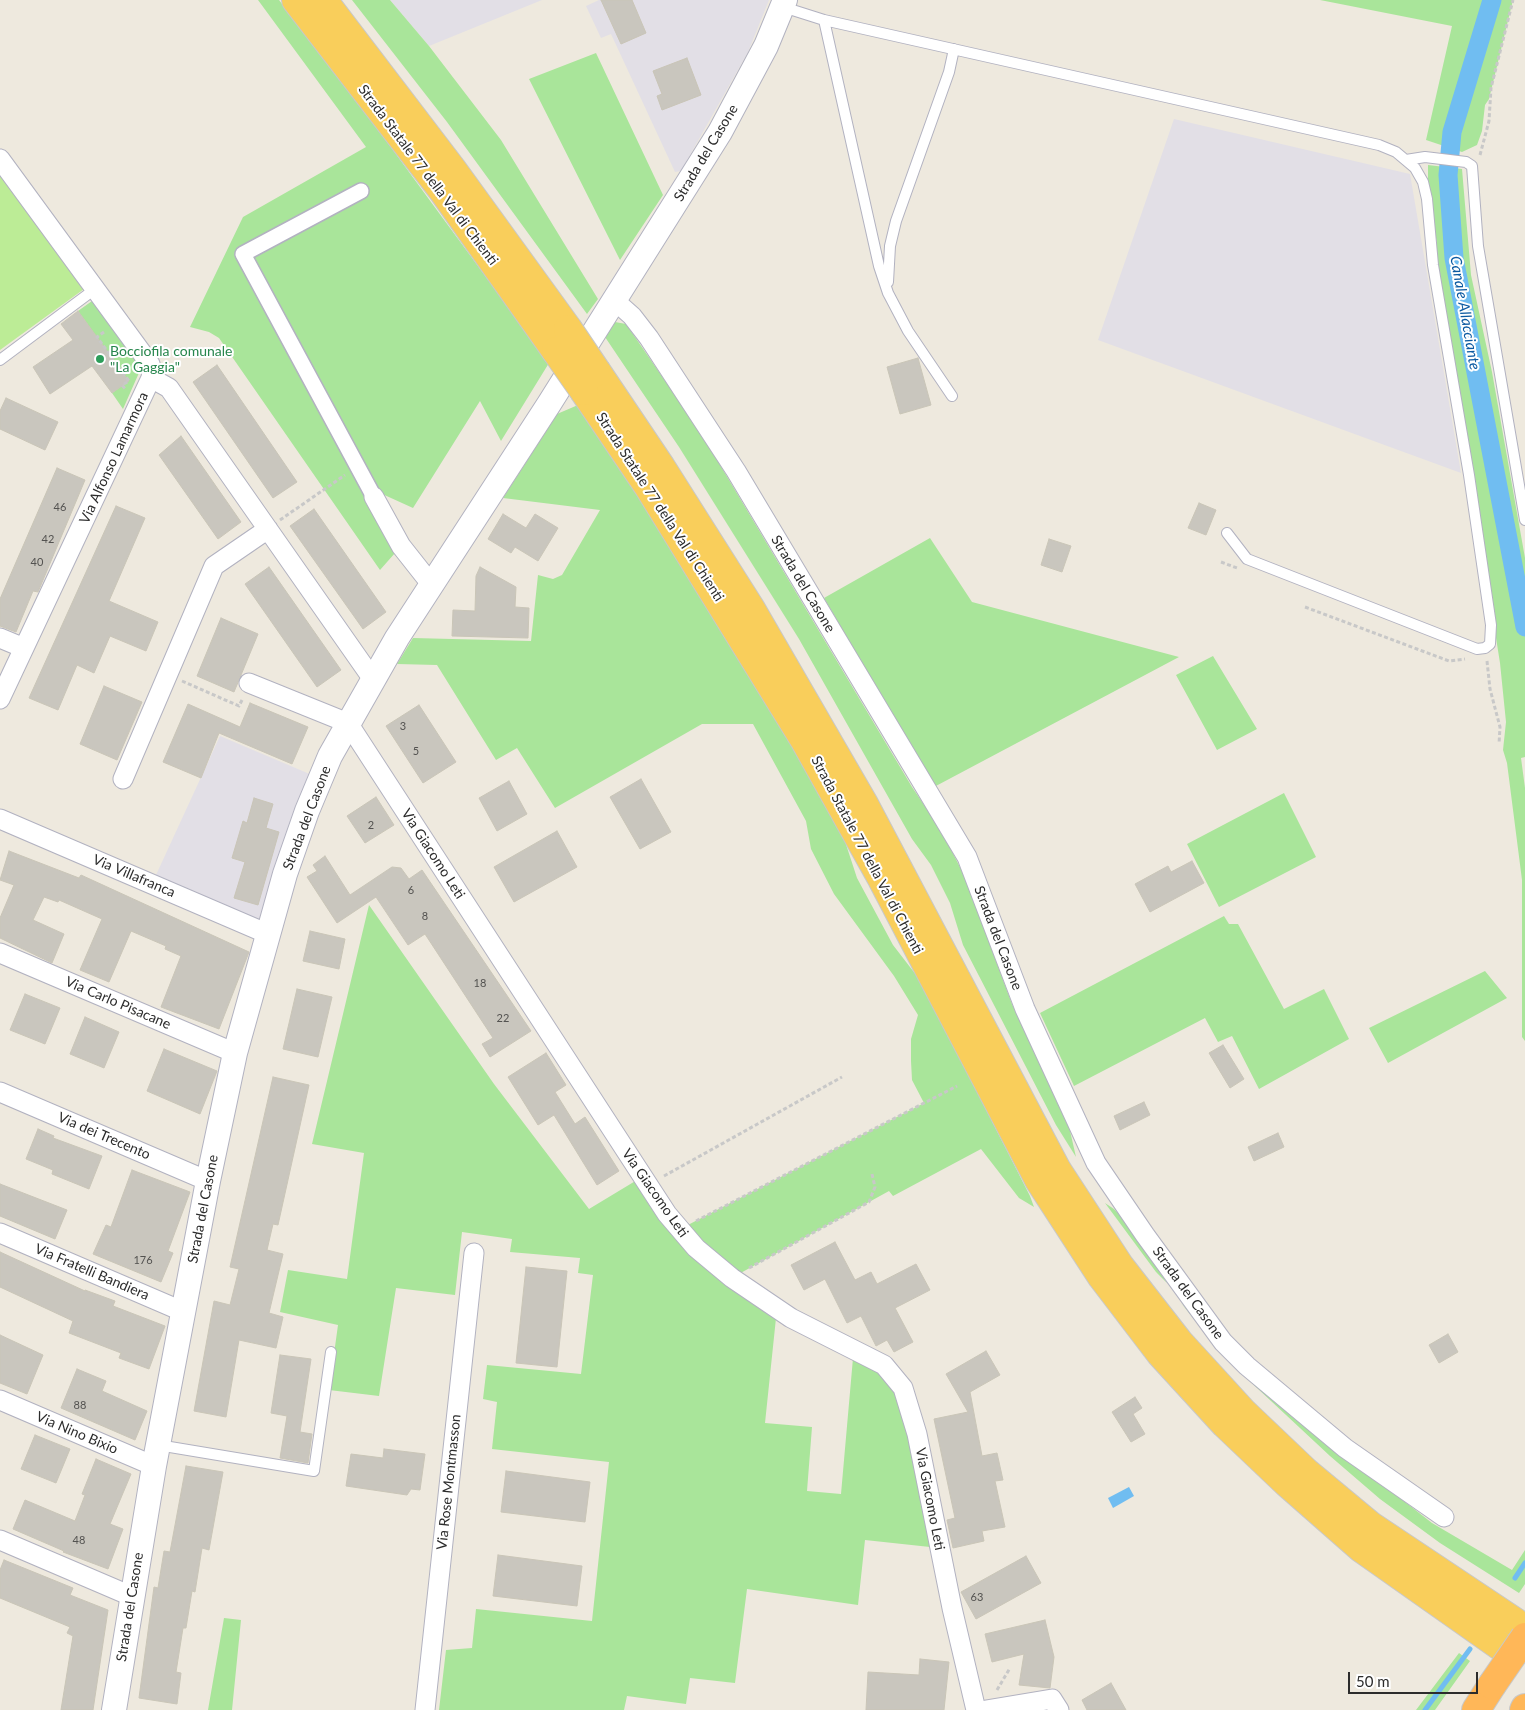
<!DOCTYPE html>
<html>
<head>
<meta charset="utf-8">
<style>
  body { margin:0 }
  #map { position:relative; width:1525px; height:1710px; overflow:hidden; background:#eee9de; font-family:Lato,sans-serif }
  canvas { display:block }
  .scale { position:absolute; left:1348px; top:1672px; width:130px; height:22px; box-sizing:border-box; border:2px solid #2c2c2c; border-top:0; padding-left:6px; font-size:15px; line-height:18px; white-space:nowrap; color:#2c2c2c; -webkit-text-stroke:4px #fff; paint-order:stroke }
</style>
</head>
<body>
<div id="map">
<canvas width="1525" height="1710"></canvas>
<div class="scale">50 m</div>
</div>
<script>
const context = document.querySelector('canvas').getContext('2d');
context.lineJoin = 'round';
function fill(path, color) { context.fillStyle = color; context.fill(path, 'evenodd'); }
const poly = rows => new Path2D(rows.map(r => 'M' + r).join(''));
function stroke(path, color, width, dash) { context.strokeStyle = color; context.lineWidth = width; context.lineCap = dash ? 'butt' : 'round'; context.setLineDash(dash || []); context.stroke(path); }
function write(font, color, halo, rows, align = 'center') {
  context.font = font + ' Lato,sans-serif'; context.lineWidth = 4; context.setLineDash([]); context.textBaseline = 'middle'; context.strokeStyle = halo; context.fillStyle = color; for (const [text, x, y, turn = 0] of rows) {
    context.save(); context.translate(x, y); context.rotate((+turn || 0) * Math.PI / 180); context.textAlign = isNaN(turn) ? turn : align; if (halo) context.strokeText(text, 0, 0); context.fillText(text, 0, 0); context.restore();
  }
}
const industrial = poly([
  [390,0,542,0,429,46],
  [599,0,769,0,748,52,681,171,675,172,611,34,601,38,586,6],
  [1174,119,1410,174,1461,473,1098,340],
  [220,736,312,775,260,921,156,875]
]);
const green = poly([
  [258,0,279,0,387,142,549,363,501,441,480,401,413,508,380,493,366,503,395,553,380,570,219,338,209,332,190,327,243,217,366,147],
  [352,0,390,0,429,46,501,140,598,299,587,314,447,122],
  [1320,0,1513,0,1489,99,1485,105,1482,131,1477,145,1462,152,1426,140,1452,26],
  [596,53,663,195,620,260,529,79],
  [1428,165,1462,169,1471,275,1492,372,1525,558,1525,757,1521,758,1525,788,1525,1041,1522,1037,1522,880,1507,763,1503,750,1506,722,1500,663,1437,266,1437,244,1428,185],
  [92,301,142,366,123,409,112,393,128,381,78,311],
  [615,322,626,324,701,433,912,787,941,830,964,875,1012,1004,1068,1122,1076,1157,1056,1125,963,945,950,903,931,865,912,839,799,639,679,447,605,337],
  [578,405,646,504,839,823,857,878,893,945,920,980,1030,1196,1034,1207,1019,1198,981,1149,893,1196,889,1191,737,1275,684,1227,924,1103,912,1080,911,1061,911,1039,918,1015,894,976,834,894,811,849,806,821,753,724,702,724,555,808,517,748,496,760,437,665,397,664,413,638,531,641,538,575,553,579,562,575,600,510,503,498,557,414],
  [930,538,972,602,1179,657,934,787,824,598],
  [1213,656,1257,729,1217,750,1176,675],
  [1284,793,1316,857,1219,907,1187,844],
  [369,905,494,1084,589,1209,637,1180,776,1318,765,1423,812,1427,807,1491,841,1494,853,1358,877,1369,896,1393,910,1439,930,1547,865,1540,858,1605,747,1589,735,1683,690,1678,686,1704,627,1696,624,1710,439,1710,446,1650,472,1648,476,1609,592,1621,609,1462,492,1449,497,1402,483,1399,487,1365,581,1374,593,1275,578,1273,580,1258,510,1252,512,1239,462,1232,455,1295,396,1288,379,1396,329,1390,338,1325,280,1312,288,1270,347,1279,364,1153,312,1144],
  [1224,916,1229,924,1238,924,1284,1009,1324,989,1349,1039,1259,1089,1232,1036,1218,1042,1205,1018,1074,1086,1040,1013],
  [1485,971,1507,998,1388,1063,1369,1028],
  [1105,1203,1114,1209,1126,1222,1167,1283,1156,1272],
  [1181,1303,1231,1358,1300,1420,1432,1523,1512,1570,1525,1550,1525,1584,1519,1593,1440,1543,1380,1499,1330,1456,1227,1360],
  [224,1618,241,1620,232,1710,208,1710],
  [1459,1653,1470,1661,1435,1710,1416,1710]
]);
const pitch = poly([
  [0,174,84,289,0,350]
]);
const water = poly([
  [1129,1487,1134,1496,1113,1508,1108,1498]
]);
const stream = poly([
  [1515,1578,1525,1563],
  [1425,1710,1470,1649]
]);
const canal = poly([
  [1492,0,1452,132,1448,175,1454,258,1525,627]
]);
const building = poly([
  [601,0,632,0,646,33,621,44,601,0],
  [687,58,701,95,662,110,657,96,662,94,653,71,687,58],
  [78,311,129,381,112,393,92,366,50,394,33,367,73,340,61,324,78,311],
  [918,358,931,405,900,414,887,367,918,358],
  [217,365,297,482,273,498,193,382,217,365],
  [6,398,58,422,45,450,0,429,0,411,6,398],
  [181,436,241,522,218,539,159,455,181,436],
  [57,468,85,480,38,592,33,591,16,632,0,626,0,599,57,468],
  [1199,503,1216,510,1206,535,1188,528,1199,503],
  [116,506,145,518,109,601,158,622,146,651,110,636,94,673,77,665,58,710,29,698,116,506],
  [314,509,386,612,363,629,290,526,314,509],
  [503,514,526,528,535,514,558,528,538,561,515,547,511,553,488,539,503,514],
  [1049,539,1071,546,1062,572,1041,565,1049,539],
  [269,567,341,670,317,687,245,584,269,567],
  [480,567,516,587,515,607,529,608,528,638,452,636,453,610,475,611,476,576,480,567],
  [221,618,258,634,234,692,197,676,221,618],
  [104,686,142,702,117,760,80,744,104,686],
  [250,703,308,727,292,764,219,733,201,778,163,762,188,704,240,727,250,703],
  [419,705,456,762,423,783,386,726,419,705],
  [641,779,671,832,640,849,610,797,641,779],
  [509,781,527,814,497,831,479,798,509,781],
  [376,797,394,825,365,843,347,816,376,797],
  [254,798,273,804,266,828,279,832,258,905,234,898,245,862,232,858,243,821,247,823,254,798],
  [557,831,577,867,514,902,494,867,557,831],
  [9,851,79,878,81,875,249,952,219,1029,161,1007,181,956,165,949,166,946,131,931,109,982,80,970,102,919,59,900,58,902,44,897,33,920,64,934,52,963,0,938,0,918,14,885,0,880,9,851],
  [325,856,350,895,392,867,401,868,409,879,422,870,531,1031,490,1057,482,1044,493,1038,425,934,408,945,376,897,337,923,307,877,317,871,313,865,325,856],
  [1192,861,1204,883,1150,912,1135,884,1168,866,1171,872,1192,861],
  [310,931,345,939,339,969,303,961,310,931],
  [297,989,332,997,318,1057,283,1049,297,989],
  [25,994,60,1008,45,1044,10,1030,25,994],
  [85,1017,119,1032,104,1068,70,1054,85,1017],
  [1223,1045,1244,1079,1230,1088,1209,1053,1223,1045],
  [164,1049,217,1071,200,1114,147,1091,164,1049],
  [546,1053,566,1085,555,1092,575,1124,585,1117,619,1171,597,1185,554,1115,538,1125,508,1077,546,1053],
  [273,1077,309,1085,278,1225,273,1224,267,1250,283,1254,269,1313,283,1317,276,1348,239,1340,226,1417,194,1411,214,1301,230,1305,239,1269,230,1267,273,1077],
  [1144,1102,1150,1115,1120,1130,1114,1116,1144,1102],
  [38,1129,54,1136,53,1138,102,1156,89,1189,52,1174,53,1170,26,1159,38,1129],
  [1278,1133,1284,1147,1254,1161,1248,1147,1278,1133],
  [132,1170,190,1192,168,1251,173,1253,161,1282,93,1254,106,1225,111,1227,132,1170],
  [0,1184,67,1210,55,1239,0,1216,0,1184],
  [835,1242,855,1280,871,1272,877,1284,916,1264,930,1290,895,1308,913,1342,894,1352,887,1340,876,1346,861,1316,847,1323,825,1279,804,1290,791,1265,835,1242],
  [0,1252,85,1291,85,1290,115,1301,113,1306,165,1326,149,1369,119,1358,121,1353,69,1333,73,1321,0,1287,0,1252],
  [526,1267,567,1271,557,1367,516,1363,526,1267],
  [1448,1334,1458,1352,1439,1363,1429,1345,1448,1334],
  [0,1335,43,1355,27,1394,0,1383,0,1335],
  [986,1351,1000,1375,970,1392,982,1456,997,1453,1003,1480,995,1481,1005,1527,982,1531,984,1541,953,1548,947,1520,955,1518,934,1419,968,1412,946,1374,986,1351],
  [280,1355,311,1359,300,1432,312,1434,308,1463,280,1458,287,1416,271,1413,280,1355],
  [77,1369,106,1381,102,1391,147,1411,135,1440,61,1408,77,1369],
  [1135,1397,1142,1408,1133,1414,1145,1434,1131,1442,1112,1412,1135,1397],
  [35,1435,70,1449,56,1483,21,1469,35,1435],
  [384,1449,425,1454,420,1490,411,1489,407,1495,346,1486,351,1454,383,1458,384,1449],
  [96,1459,131,1474,110,1524,123,1529,108,1569,63,1552,64,1551,13,1529,25,1500,75,1521,85,1495,82,1494,96,1459],
  [186,1466,223,1472,209,1550,202,1548,195,1592,192,1591,186,1628,183,1628,176,1672,181,1673,177,1704,139,1698,154,1587,158,1588,164,1551,170,1552,186,1466],
  [506,1471,590,1482,585,1522,501,1512,506,1471],
  [498,1555,582,1566,577,1606,493,1596,498,1555],
  [1026,1556,1041,1583,976,1619,961,1592,1026,1556],
  [4,1560,73,1588,70,1595,108,1610,93,1710,61,1710,73,1636,67,1633,70,1627,0,1598,0,1570,4,1560],
  [1045,1620,1054,1657,1050,1688,1019,1685,1024,1654,992,1662,985,1634,1045,1620],
  [920,1659,949,1662,944,1710,866,1710,868,1672,919,1675,920,1659],
  [1111,1683,1126,1710,1087,1710,1082,1700,1111,1683]
]);
const path = poly([
  [1480,155,1489,121,1491,88,1513,0],
  [104,332,97,337,129,381,122,385,126,390],
  [280,520,345,475],
  [1221,562,1237,568],
  [1305,607,1449,661,1465,659],
  [1487,661,1490,689,1500,727,1499,744],
  [182,681,239,706,243,698],
  [664,1176,842,1077],
  [696,1221,957,1086],
  [749,1268,869,1202,875,1187,872,1174],
  [997,1690,1010,1668]
]);
const service = poly([
  [783,7,824,20,1379,145,1396,152,1415,168,1423,182,1427,199,1433,265,1469,475,1491,625,1490,644,1485,648,1477,649,1247,559,1227,533],
  [824,20,879,266,888,293,908,331,952,396],
  [1406,160,1425,157,1466,162,1472,166,1478,246,1525,520],
  [888,282,890,246,896,221,949,72,954,49],
  [0,360,95,289],
  [158,1445,314,1471,331,1352]
]);
const pedestrian = poly([
  [361,191,243,254,374,497]
]);
const minor = poly([
  [0,159,150,364,152,371,151,378,0,699],
  [614,300,632,316,649,338,736,471,967,857,1025,1009,1096,1163,1145,1235,1223,1342,1247,1366,1345,1448,1444,1517],
  [151,378,169,388,372,678],
  [374,497,401,546,431,584],
  [0,638,24,648],
  [249,683,348,723,667,1214,696,1248,732,1278,791,1318,884,1365,903,1388,917,1434,952,1608,976,1710],
  [123,779,214,566,268,529],
  [0,819,268,934],
  [0,953,235,1053],
  [0,1092,208,1181],
  [0,1233,184,1312],
  [0,1400,154,1466],
  [0,1540,131,1596],
  [425,1710,474,1253],
  [986,1710,1052,1699,1059,1710]
]);
const tertiary = poly([
  [114,1710,154,1466,208,1181,235,1053,285,874,307,811,330,756,397,638,549,404,720,132,766,46,785,0]
]);
const trunk = poly([
  [296,0,443,191,556,351],
  [323,0,452,169,568,329],
  [597,372,661,467,751,609,864,804,1057,1170,1119,1265,1179,1342,1243,1412,1306,1472,1371,1526,1515,1622],
  [584,391,648,486,805,741,882,879,1039,1180,1102,1277,1160,1353,1225,1424,1287,1483,1361,1548,1500,1646]
]);
const motorway = poly([
  [1476,1710,1492,1685],
  [1524,1710,1525,1708]
]);
const trunkBridge = poly([
  [568,329,597,372],
  [556,351,584,391]
]);
const motorwayBridge = poly([
  [1492,1685,1525,1637]
]);
const markers = [
  [100,359,5,"#2e9e5b"]
];
const numberNames = [
  ["46",60,507],
  ["42",48,539],
  ["40",37,562],
  ["3",403,726],
  ["5",416,751],
  ["2",371,825],
  ["6",411,890],
  ["8",425,916],
  ["18",480,983],
  ["22",503,1018],
  ["176",143,1260],
  ["88",80,1405],
  ["48",79,1540],
  ["63",977,1597]
];
const streetNames = [
  ["Strada del Casone",706,153,-59],
  ["Strada Statale 77 della Val di Chienti",428,175,53],
  ["Via Alfonso Lamarmora",114,458,-65],
  ["Strada Statale 77 della Val di Chienti",660,507,57],
  ["Strada del Casone",803,584,59],
  ["Strada del Casone",307,818,-69],
  ["Via Giacomo Leti",433,854,57],
  ["Strada Statale 77 della Val di Chienti",867,855,62],
  ["Via Villafranca",134,876,23],
  ["Strada del Casone",998,938,69],
  ["Via Carlo Pisacane",118,1003,23],
  ["Via dei Trecento",104,1136,23],
  ["Via Giacomo Leti",655,1193,55],
  ["Strada del Casone",203,1209,-79],
  ["Via Fratelli Bandiera",92,1272,23],
  ["Strada del Casone",1188,1293,54],
  ["Via Nino Bixio",77,1433,23],
  ["Via Rose Montmasson",449,1482,-84],
  ["Via Giacomo Leti",930,1499,79],
  ["Strada del Casone",130,1607,-81]
];
const leisureNames = [
  ["Bocciofila comunale",110,351],
  ["\"La Gaggia\"",110,367]
];
const waterNames = [
  ["Canale Allacciante",1465,313,80]
];
fill(industrial, '#e2dfe6');
fill(green, '#a9e59a');
fill(pitch, '#bcec96');
fill(water, '#70bdf1');
stroke(stream, '#70bdf1', 5);
stroke(canal, '#70bdf1', 19);
fill(building, '#c9c6be');
stroke(building, '#c9c5b7', 1);
stroke(service, '#b2b2c0', 12);
stroke(pedestrian, '#b2b2c0', 18);
stroke(minor, '#b2b2c0', 21);
stroke(tertiary, '#b2b2c0', 26);
stroke(trunk, '#c8c8c8', 30);
stroke(motorway, '#c8c8c8', 30);
stroke(path, '#c8c8c8', 3, [4, 2.5]);
stroke(service, '#fff', 10);
stroke(pedestrian, '#fff', 15);
stroke(minor, '#fff', 19);
stroke(tertiary, '#fff', 24);
stroke(trunk, '#f9ce5b', 28);
stroke(motorway, '#ffb758', 28);
stroke(trunkBridge, '#c8c8c8', 30, []);
stroke(motorwayBridge, '#c8c8c8', 30, []);
stroke(trunkBridge, '#f9ce5b', 28);
stroke(motorwayBridge, '#ffb758', 28);
for (const [x, y, r, color] of markers) { const dot = new Path2D(); dot.arc(x, y, r, 0, 2 * Math.PI); context.fillStyle = color; context.fill(dot); stroke(dot, '#fff', 2); }
write('11px', '#535250', null, numberNames);
write('14px', '#2c2c2c', '#fff', streetNames);
write('14px', '#27864d', '#fff', leisureNames, 'left');
write('italic 15px', '#0b59a1', '#fff', waterNames);
</script>
</body>
</html>
